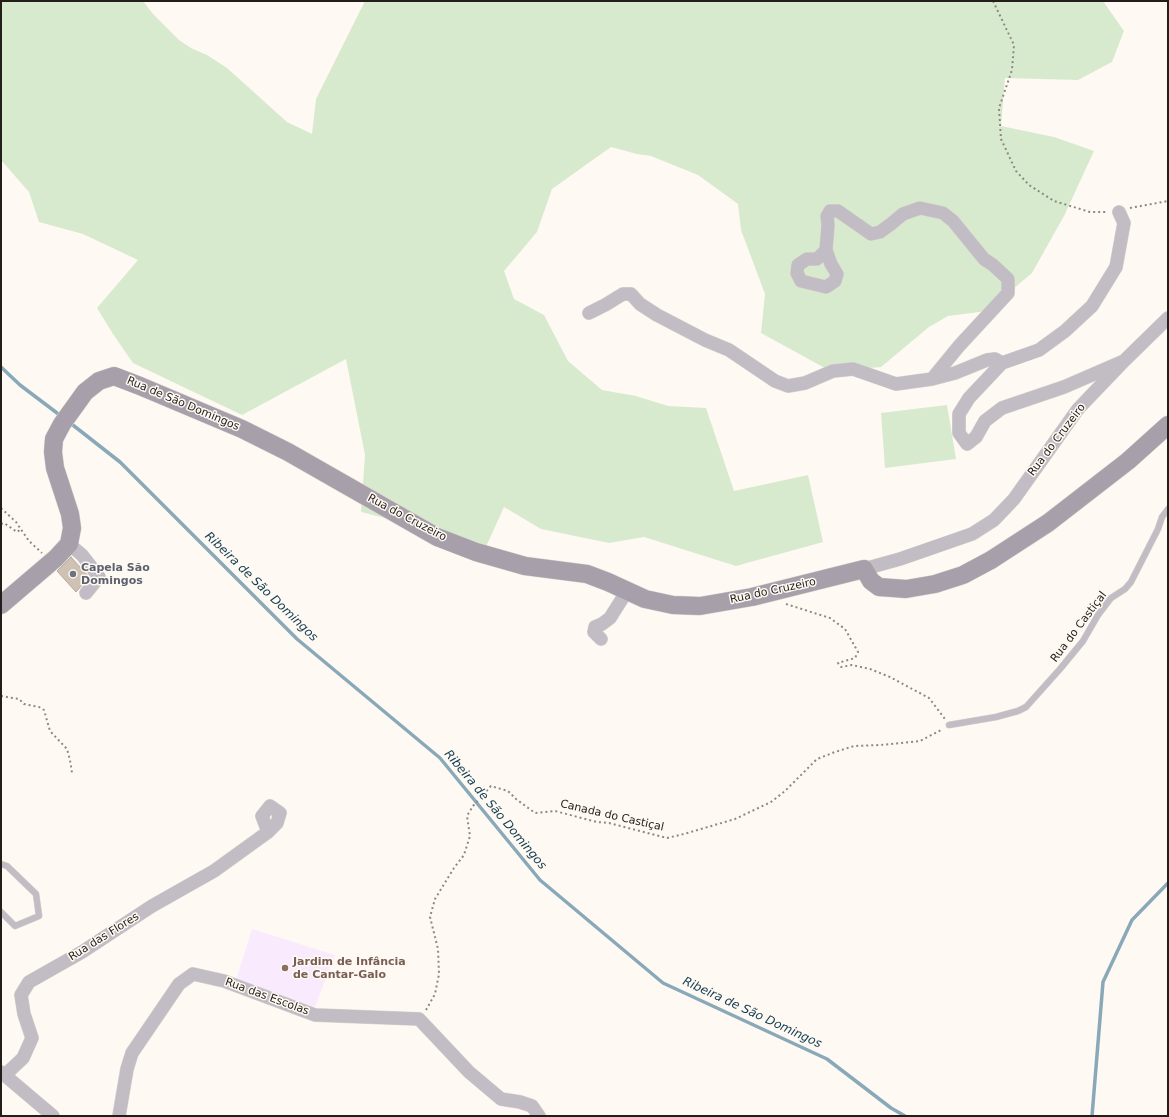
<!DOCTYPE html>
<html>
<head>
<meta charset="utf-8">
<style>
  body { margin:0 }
  #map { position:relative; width:1169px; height:1117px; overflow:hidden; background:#fff9f3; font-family:"DejaVu Sans",sans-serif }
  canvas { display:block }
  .frame { position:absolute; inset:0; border:2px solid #231e19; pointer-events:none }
</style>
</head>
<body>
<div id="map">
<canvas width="1169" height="1117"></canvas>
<div class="frame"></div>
</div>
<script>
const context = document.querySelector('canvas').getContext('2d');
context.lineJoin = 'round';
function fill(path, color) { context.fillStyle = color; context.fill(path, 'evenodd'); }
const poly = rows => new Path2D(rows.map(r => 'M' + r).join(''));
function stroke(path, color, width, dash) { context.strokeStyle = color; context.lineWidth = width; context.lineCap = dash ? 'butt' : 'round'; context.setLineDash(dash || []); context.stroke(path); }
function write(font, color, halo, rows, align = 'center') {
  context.font = font + ' "DejaVu Sans",sans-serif'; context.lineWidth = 3; context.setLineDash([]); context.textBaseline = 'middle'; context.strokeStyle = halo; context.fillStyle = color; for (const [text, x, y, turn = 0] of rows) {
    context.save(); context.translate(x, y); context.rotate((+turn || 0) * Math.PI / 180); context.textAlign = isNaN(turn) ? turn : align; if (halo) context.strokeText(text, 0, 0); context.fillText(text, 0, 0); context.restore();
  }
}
const education = poly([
  [252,929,335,955,315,1007,236,980]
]);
const green = poly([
  [1,1,143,1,153,14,179,40,191,48,207,55,227,68,287,122,312,134,316,99,365,1,1103,1,1124,31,1112,62,1078,80,1005,78,1001,126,1054,137,1094,151,1064,216,1032,273,987,311,948,316,929,327,881,367,858,369,823,367,761,333,765,294,741,230,738,204,698,175,651,156,637,154,611,147,552,189,537,232,504,271,514,299,544,315,568,361,602,390,636,396,668,406,706,408,734,491,808,475,823,542,736,566,644,537,609,543,541,529,504,507,480,560,409,524,361,512,365,455,346,359,242,415,133,363,113,334,97,308,138,260,83,234,39,222,29,192,1,160],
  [947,405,956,459,885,468,881,413]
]);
const stream = poly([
  [1,367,20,385,61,416],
  [69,422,120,462,297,639,440,758,540,880,663,983,827,1059,891,1108,905,1116],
  [1092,1116,1103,982,1132,920,1168,883]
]);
const building = poly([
  [71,557,89,577,76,592,57,571,71,557]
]);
const path = poly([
  [993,1,1014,45,1012,70,999,108,1001,139,1016,171,1029,185,1054,201,1090,212,1108,212],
  [1130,208,1168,201],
  [1,508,16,522,29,541,42,553],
  [1,524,4,523,17,532,21,529],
  [786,604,830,618,845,629,858,652,855,658,838,663,841,667,852,665,870,669,890,677,929,698,945,719],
  [1,696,19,699,24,704,39,707,44,710,50,731,67,749,70,760,72,773],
  [426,1010,435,994,439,974,438,949,430,917,435,899,454,868,464,855,470,836,467,816,473,806,491,786,508,791,516,799,535,813,555,811,597,822,609,823,667,838,684,834,735,819,771,802,785,791,817,759,835,752,854,746,880,745,920,741,943,729]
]);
const lane = poly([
  [949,725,996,717,1018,711,1026,707,1060,669,1083,641,1098,615,1111,598,1125,589,1131,582,1158,529,1162,517,1168,509],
  [1,864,7,866,36,894,39,916,15,926,1,912]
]);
const street = poly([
  [826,250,817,259,807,259,798,265,797,273,801,281,826,287,835,281,837,274,831,264,826,250,828,225,827,216,830,211,838,211,871,234,880,232,891,224,903,214,920,208,943,213,953,221,984,259,993,265,1008,279,1008,293,959,346,932,379],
  [589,313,605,305,623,294,631,294,640,304,657,315,705,340,729,350,775,381,788,386,805,383,833,371,853,369,896,384,932,379,955,373,987,360,995,359,1002,363,969,398,959,414,959,433,967,444,976,437,985,421,1002,408,1064,387,1124,361],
  [1002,363,1039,350,1065,331,1092,306,1116,267,1124,223,1119,212],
  [69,544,82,555,99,577,86,593],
  [864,569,900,559,972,534,994,520,1014,499,1078,409,1124,361,1168,318],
  [601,639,594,632,595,627,602,624,610,618,627,591],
  [1,1072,53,1116],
  [5,1075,23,1058,32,1038,24,1014,21,995,29,982,82,952,152,906,214,871,268,832,277,823,280,813,270,806,262,816,268,832],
  [119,1116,127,1069,132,1053,179,984,193,974,224,981,315,1015,419,1019,469,1072,501,1099,520,1102,532,1106,539,1116]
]);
const secondary = poly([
  [1,605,56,558,69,544,72,528,70,514,55,468,53,452,54,439,62,424,85,392,99,381,114,376,140,386,242,429,288,452,437,537,476,552,525,566,587,574,608,582,645,599,673,605,700,606,752,597,864,569,871,581,879,587,906,589,935,584,963,575,991,560,1048,523,1128,461,1168,425]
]);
const markers = [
  [73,574,4,"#6b7280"],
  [285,968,4,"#8d6e63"]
];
const streetNames = [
  ["Rua de São Domingos",183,404,23],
  ["Rua do Cruzeiro",1057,440,-53],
  ["Rua do Cruzeiro",407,518,28],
  ["Rua do Cruzeiro",773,591,-12],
  ["Rua do Castiçal",1079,627,-53],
  ["Canada do Castiçal",612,816,13],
  ["Rua das Flores",104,937,-32],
  ["Rua das Escolas",267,997,20]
];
const worshipNames = [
  ["Capela São",81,568],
  ["Domingos",81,581]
];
const educationNames = [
  ["Jardim de Infância",293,962],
  ["de Cantar-Galo",293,975]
];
const waterNames = [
  ["Ribeira de São Domingos",261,587,44],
  ["Ribeira de São Domingos",495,810,50],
  ["Ribeira de São Domingos",752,1013,25]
];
fill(education, '#f9eafe');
fill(green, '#d7eace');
stroke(stream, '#89a9b9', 3.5);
fill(building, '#cfc1b3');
stroke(building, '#b7a99c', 1);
stroke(lane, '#dcd6d0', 7);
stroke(street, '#dcd6d0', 14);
stroke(secondary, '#dcd6d0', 19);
stroke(path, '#8e8883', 2, [2, 3]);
stroke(lane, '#c2bdc4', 6);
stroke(street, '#c2bdc4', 13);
stroke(secondary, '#a79faa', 18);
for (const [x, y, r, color] of markers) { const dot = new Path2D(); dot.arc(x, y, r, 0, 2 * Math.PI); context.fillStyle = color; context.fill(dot); stroke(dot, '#fff9f3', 1.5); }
write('11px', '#231e19', '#fff9f3', streetNames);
write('bold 11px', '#5b616d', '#fff9f3', worshipNames, 'left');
write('bold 11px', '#785e54', '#fff9f3', educationNames, 'left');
write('italic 12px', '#103c4f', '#fff9f3', waterNames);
</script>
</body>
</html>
